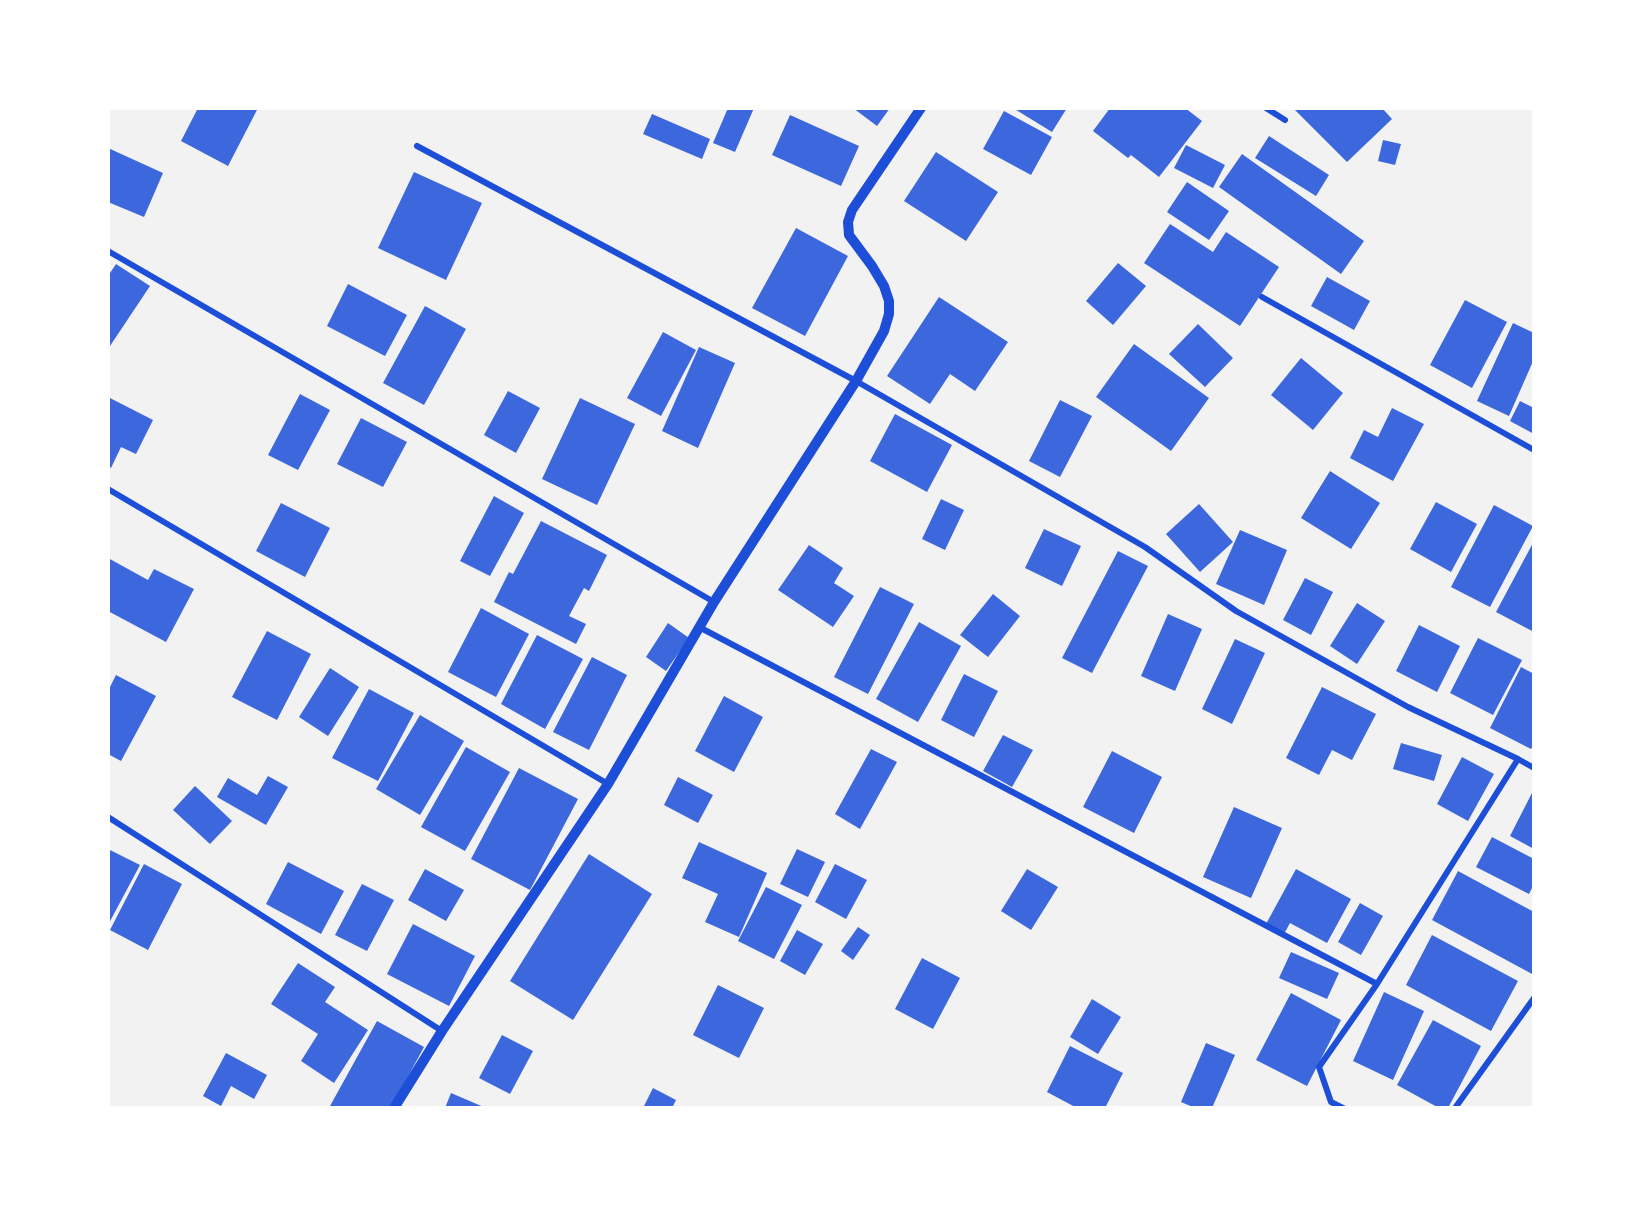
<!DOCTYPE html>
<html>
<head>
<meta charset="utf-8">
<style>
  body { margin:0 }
  #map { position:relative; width:1642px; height:1216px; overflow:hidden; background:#f2f2f2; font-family:Georgia,serif }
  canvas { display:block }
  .frame { position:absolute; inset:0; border:110px solid #fff; pointer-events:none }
</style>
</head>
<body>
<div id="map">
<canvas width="1642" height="1216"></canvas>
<div class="frame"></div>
</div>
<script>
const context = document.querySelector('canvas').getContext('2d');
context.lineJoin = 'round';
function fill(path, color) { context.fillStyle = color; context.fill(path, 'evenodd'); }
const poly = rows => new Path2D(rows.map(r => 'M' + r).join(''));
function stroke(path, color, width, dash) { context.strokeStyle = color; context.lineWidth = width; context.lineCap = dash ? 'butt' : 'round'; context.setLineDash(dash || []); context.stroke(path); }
const building = poly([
  [198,108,258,108,228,166,181,141],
  [728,108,754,108,735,152,713,143],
  [853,108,890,108,877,126],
  [1013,108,1067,108,1052,132],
  [1110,108,1185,108,1202,121,1159,177,1131,155,1128,158,1093,131],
  [1293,108,1382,108,1392,119,1347,162],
  [1004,111,1052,137,1031,175,983,149],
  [652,114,710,139,702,159,643,134],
  [790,115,859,146,841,186,772,155],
  [1269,136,1329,175,1316,196,1255,158],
  [1383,140,1401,144,1395,165,1378,161],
  [1186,145,1225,165,1213,188,1174,168],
  [108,148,163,173,144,217,108,202],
  [936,152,998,192,966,241,904,201],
  [1242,154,1364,241,1341,274,1219,187],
  [414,172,482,203,446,280,378,248],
  [1187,182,1229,211,1209,240,1167,212],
  [1170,224,1213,252,1226,232,1279,267,1240,326,1144,263],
  [796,228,848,256,805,336,752,308],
  [1118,263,1146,286,1113,325,1086,301],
  [116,264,150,286,108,349,108,276],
  [1327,277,1370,301,1354,330,1311,306],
  [348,284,407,315,385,356,327,326],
  [939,297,1008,342,975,391,950,374,930,404,887,376],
  [1465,300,1507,322,1472,388,1430,365],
  [425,306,466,329,424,405,383,383],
  [1513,323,1534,333,1534,359,1509,416,1477,401],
  [1198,324,1233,358,1205,387,1169,354],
  [663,332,696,350,661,416,627,398],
  [1134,344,1209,398,1171,451,1096,397],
  [699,347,735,363,698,448,662,431],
  [1301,358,1343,393,1313,430,1271,395],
  [508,391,540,408,516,453,484,435],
  [300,394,330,410,298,470,268,455],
  [108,397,153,420,136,454,121,447,111,468,108,466],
  [580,398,635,424,597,505,542,479],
  [1060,400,1092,416,1060,477,1029,461],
  [1520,401,1534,408,1534,434,1510,421],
  [1392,408,1424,424,1393,481,1350,458,1364,430,1378,437],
  [895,414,952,445,927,492,870,461],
  [361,418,407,442,383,487,337,464],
  [1330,471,1380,503,1351,549,1301,518],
  [494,496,524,513,490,576,460,561],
  [941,499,964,510,945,550,922,539],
  [1436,502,1477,524,1451,572,1410,549],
  [281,503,330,528,305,577,256,551],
  [1199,504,1233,542,1200,572,1166,534],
  [1494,505,1533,526,1490,607,1451,587],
  [541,521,607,555,589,591,584,588,569,616,586,624,576,644,494,602,509,572,513,574],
  [1044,529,1081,546,1062,586,1025,568],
  [1240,530,1287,550,1264,605,1216,584],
  [1534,541,1534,632,1496,612],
  [809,545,843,568,834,583,854,596,833,627,778,590],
  [1118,551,1148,566,1092,673,1062,658],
  [108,558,148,580,154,569,194,589,166,642,108,611],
  [1305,578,1333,592,1311,635,1283,620],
  [880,587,914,604,868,694,834,677],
  [993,594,1020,616,988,657,960,635],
  [1357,603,1385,621,1357,664,1330,646],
  [481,608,529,634,496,697,448,672],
  [1168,614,1202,629,1175,691,1141,676],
  [919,622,961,646,918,722,876,699],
  [668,623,689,638,666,671,646,657],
  [1419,625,1460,646,1437,692,1396,671],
  [267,631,311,654,277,720,232,697],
  [537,635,583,659,545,729,501,704],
  [1478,638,1522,660,1493,715,1450,693],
  [1235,639,1265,653,1232,724,1202,709],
  [592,657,627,675,589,750,553,732],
  [1521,667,1534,674,1534,744,1531,749,1490,728],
  [330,668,359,687,328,736,299,717],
  [964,674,998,691,974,737,941,720],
  [116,675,156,696,121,761,108,754,108,691],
  [1322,687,1376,714,1352,760,1332,750,1319,775,1286,758],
  [369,689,414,713,378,781,332,758],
  [724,696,763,717,734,772,695,751],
  [420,715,464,741,420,815,376,789],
  [1003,735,1033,750,1012,787,983,771],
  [1401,743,1442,755,1434,781,1393,769],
  [466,747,510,772,465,851,421,827],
  [871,749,897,762,860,829,835,814],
  [1112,751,1162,777,1134,833,1083,807],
  [1462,757,1494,774,1468,821,1437,804],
  [519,768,578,799,530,890,471,859],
  [268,776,288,787,266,825,217,797,228,778,257,795],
  [678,777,713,795,698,823,664,805],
  [195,786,232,821,210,844,173,810],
  [1534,789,1534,849,1510,836],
  [1234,807,1282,828,1251,898,1203,877],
  [1492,837,1534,859,1534,884,1529,894,1476,867],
  [699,842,767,873,739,937,705,922,718,894,682,878],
  [108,849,140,865,108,925],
  [797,849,825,862,808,897,780,884],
  [589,854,652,894,573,1020,510,981],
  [288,862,344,891,321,934,266,904],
  [144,864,182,884,148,950,110,930],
  [835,864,867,880,846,919,815,902],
  [425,869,464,890,446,921,408,900],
  [1027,869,1058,887,1031,930,1001,911],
  [1296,869,1351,899,1327,943,1290,923,1284,934,1266,924],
  [1458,871,1534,912,1534,939,1532,942,1534,943,1534,975,1432,920],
  [362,884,394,900,367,951,335,935],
  [766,887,802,905,774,959,738,941],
  [1360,903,1383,916,1361,955,1338,942],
  [413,924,475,956,449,1006,387,974],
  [858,927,870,935,853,960,841,951],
  [797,930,823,944,805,975,780,961],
  [1432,935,1518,981,1491,1031,1406,985],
  [1291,952,1339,973,1327,999,1279,978],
  [922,958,960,978,933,1029,895,1009],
  [298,963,335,987,325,1002,368,1030,334,1083,301,1061,318,1034,271,1004],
  [718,985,764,1008,739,1058,693,1035],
  [1384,992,1424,1011,1393,1080,1353,1061],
  [1291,993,1341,1020,1307,1086,1256,1060],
  [1092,999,1121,1017,1098,1054,1070,1037],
  [1433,1020,1481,1046,1448,1108,1439,1108,1397,1085],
  [377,1021,424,1047,391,1108,334,1108,330,1106],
  [502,1035,533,1051,510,1094,479,1078],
  [1206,1043,1235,1055,1212,1108,1195,1108,1181,1102],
  [1070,1046,1123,1073,1105,1108,1077,1108,1047,1092],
  [226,1053,267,1075,254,1099,231,1086,221,1106,203,1096],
  [653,1088,676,1100,672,1108,643,1108],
  [451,1093,486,1108,445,1108]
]);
const minor = poly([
  [1266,108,1285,120],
  [417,146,856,381,1145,547,1236,611,1408,707,1518,759,1534,768],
  [108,251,714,602],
  [1262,297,1534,450],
  [108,489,608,784],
  [699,627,1377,984,1319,1067,1331,1102,1343,1108],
  [108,817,442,1031],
  [1377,984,1518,759],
  [1455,1108,1534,998]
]);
const tertiary = poly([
  [394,1108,442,1031,608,784,714,602,856,381,884,331,889,314,889,301,884,286,872,266,849,235,848,222,852,210,921,108]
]);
fill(building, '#3d67dc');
stroke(minor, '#1d4ed8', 6);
stroke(tertiary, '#1d4ed8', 10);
</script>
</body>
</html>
